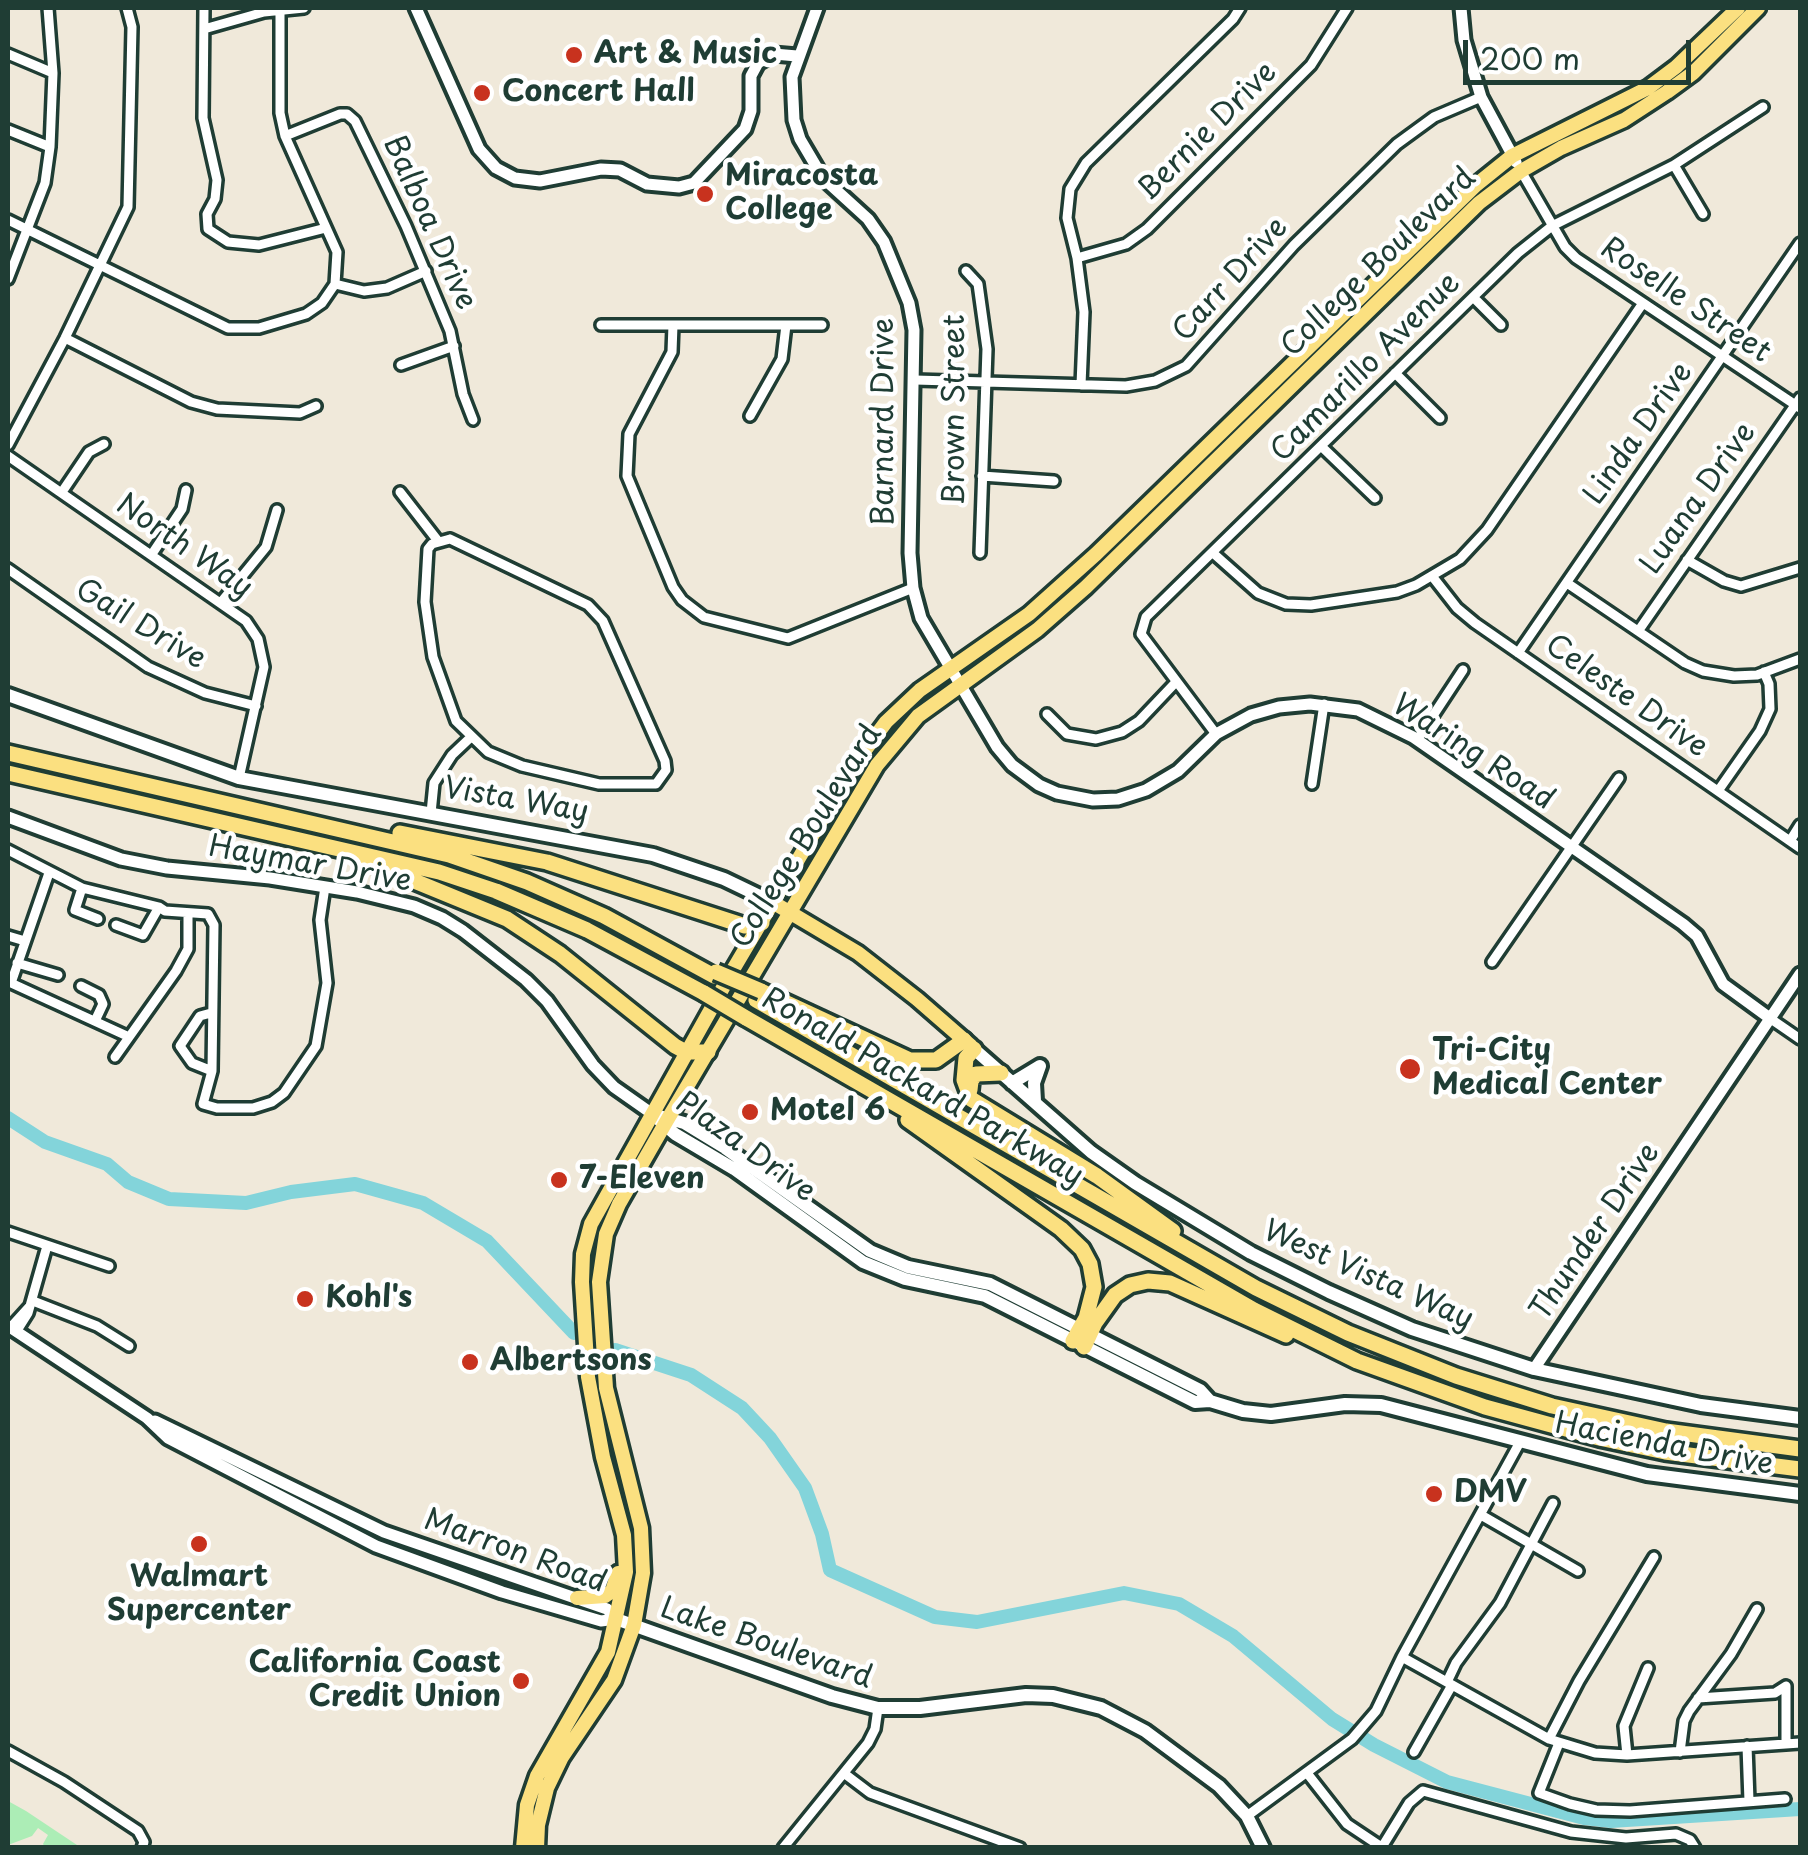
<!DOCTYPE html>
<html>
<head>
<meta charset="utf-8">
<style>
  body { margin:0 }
  #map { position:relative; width:1808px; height:1855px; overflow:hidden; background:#f0e9da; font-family:"Playpen Sans",sans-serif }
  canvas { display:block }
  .frame { position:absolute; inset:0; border:10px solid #1f3d34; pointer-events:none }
  .scale { position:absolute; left:1463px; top:40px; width:228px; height:45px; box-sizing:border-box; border:5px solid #1f3d34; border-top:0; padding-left:12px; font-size:30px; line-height:35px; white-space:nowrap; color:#1f3d34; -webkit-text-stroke:8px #fff; paint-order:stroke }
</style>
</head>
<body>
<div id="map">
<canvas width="1808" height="1855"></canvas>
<div class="frame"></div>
<div class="scale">200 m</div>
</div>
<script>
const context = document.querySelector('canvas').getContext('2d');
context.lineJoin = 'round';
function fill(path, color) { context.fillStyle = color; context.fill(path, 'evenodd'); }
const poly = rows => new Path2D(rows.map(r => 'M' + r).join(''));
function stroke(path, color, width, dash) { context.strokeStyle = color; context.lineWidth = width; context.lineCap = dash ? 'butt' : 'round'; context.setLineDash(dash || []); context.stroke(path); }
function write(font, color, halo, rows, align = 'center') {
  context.font = font + ' "Playpen Sans",sans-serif'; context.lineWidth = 9; context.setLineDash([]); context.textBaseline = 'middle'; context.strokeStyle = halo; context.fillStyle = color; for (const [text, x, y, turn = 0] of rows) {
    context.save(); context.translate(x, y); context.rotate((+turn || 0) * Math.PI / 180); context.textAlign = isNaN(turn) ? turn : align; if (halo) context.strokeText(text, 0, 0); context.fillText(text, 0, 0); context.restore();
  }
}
const green = poly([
  [8,1801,26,1811,77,1845,45,1847,43,1844,48,1835,38,1828,32,1836,8,1845]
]);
const river = poly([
  [8,1118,45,1142,107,1164,128,1182,169,1199,246,1203,291,1192,355,1184,423,1203,487,1241,574,1333],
  [615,1350,691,1375,742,1408,770,1438,805,1488,822,1534,830,1570,935,1617,977,1622,1124,1593,1179,1604,1233,1636,1332,1719,1374,1745,1447,1782,1584,1818,1611,1821,1800,1809]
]);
const minor = poly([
  [204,8,203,118,217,180,215,199,207,214,208,229,228,242,259,245,326,228],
  [204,29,264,12,304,8],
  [8,54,53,73],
  [8,130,50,147],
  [285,136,340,114,347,114,355,121,406,226,450,331,463,394,473,420],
  [1674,165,1703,214],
  [1521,171,1565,247,1576,258,1800,408],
  [8,220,228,328,259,328,306,314,322,303,335,284,337,252,285,136,280,113,280,12],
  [1077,258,1126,244,1147,229,1311,65,1347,8],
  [966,271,978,284,987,349,980,553],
  [8,279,45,183,50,147,53,73,48,8],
  [335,284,364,291,387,288,426,271],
  [1474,298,1501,325],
  [601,325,822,325],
  [673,325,672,352,629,434,627,476,673,587,682,600,704,617,788,638,913,588],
  [65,338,191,402,217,409,300,413,316,406],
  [401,365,454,346],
  [1395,373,1440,418],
  [915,380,1126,386,1155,381,1186,366,1294,245,1397,144,1434,117,1481,97],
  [1081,385,1084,312,1077,258,1067,218,1070,189,1086,163,1233,19,1240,8],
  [750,416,782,359,786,325],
  [8,445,65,338,128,207,132,27,127,8],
  [1322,447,1375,498],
  [8,456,246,621,258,639,264,667,239,778],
  [982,476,1054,481],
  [62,492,89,452,104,444],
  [400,492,438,541],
  [450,539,588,605,603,621,665,761,666,770,656,784,599,784,522,766,488,752,456,721,433,657,425,602,428,549,432,544,450,539],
  [1213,553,1258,593,1286,604,1311,605,1397,592,1416,585,1460,559,1487,530,1643,303],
  [152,554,182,509,186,490],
  [1687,560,1724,581,1741,586,1800,568],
  [8,569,148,667,205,693,256,706],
  [1432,576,1457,608,1475,623,1800,848],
  [1567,583,1685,663,1703,671,1734,676,1757,675,1800,659],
  [222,601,266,547,277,510],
  [1639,630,1800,398],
  [1518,653,1800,243],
  [1047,714,1067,734,1096,739,1122,732,1139,721,1176,682],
  [1216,734,1141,634,1146,617,1518,253,1552,226,1674,165,1763,107],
  [1417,740,1463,670],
  [1312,784,1324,704],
  [1718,791,1760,731,1770,709,1769,684,1764,672],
  [431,813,434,783,452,755,471,737],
  [1790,841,1800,825],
  [8,850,82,888,159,907,165,911,208,914,214,925,212,1071,203,1104,217,1108,253,1108,272,1102,284,1093,316,1046,327,983,320,920,325,887],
  [49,873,11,983,127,1036],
  [82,888,75,910,98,919],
  [116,925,143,935,159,907],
  [8,936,25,941],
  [1492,962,1619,778],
  [17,963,58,975],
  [81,986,99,995,103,1004,95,1021],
  [211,1013,200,1016,180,1046,192,1063,212,1071],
  [1771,1019,1800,1039],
  [115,1057,176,971,188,949,188,915],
  [8,1232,109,1266],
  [33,1301,97,1326,129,1346],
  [10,1328,29,1307],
  [16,1332,28,1313,47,1246],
  [1481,1515,1578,1571],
  [1402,1657,1549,1739,1595,1753,1627,1755,1800,1743],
  [1447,1682,1456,1663,1500,1603,1553,1503],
  [1698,1698,1775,1693,1786,1686,1786,1743],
  [1549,1739,1579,1681,1654,1557],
  [1559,1743,1539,1793,1570,1804,1596,1810,1630,1811,1785,1799],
  [1747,1746,1749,1801],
  [8,1751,64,1782,138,1831,144,1842,142,1848],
  [1414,1752,1452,1685],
  [1680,1752,1684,1721,1689,1711,1731,1654,1757,1609],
  [1627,1755,1624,1726,1648,1668],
  [1307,1773,1347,1824,1383,1848],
  [845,1774,870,1793,1020,1848],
  [1247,1816,1352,1739,1376,1711,1402,1657,1520,1442],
  [1382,1847,1409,1803,1423,1791,1571,1832,1626,1838,1676,1834,1690,1840,1695,1848],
  [783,1848,868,1743,875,1729,878,1708]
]);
const tertiary = poly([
  [416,8,479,149,496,168,515,178,540,181,601,169,620,170,647,184,679,187,694,183,745,129,751,111,751,76,758,63,774,54,797,56],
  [817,8,792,77,794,120,800,139,823,178,868,219,884,242,909,303,914,330,910,553,913,588,921,618,997,747,1012,765,1039,785,1057,793,1093,800,1118,799,1146,790,1178,771,1216,734,1251,715,1279,707,1310,704,1358,710,1413,737,1683,924,1697,936,1723,984,1771,1019],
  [1461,8,1464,40,1481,97,1516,162],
  [8,817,121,859,167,868,270,878,357,892,414,906,442,918,463,931,526,980,547,1001,593,1065,614,1087,651,1113],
  [8,1326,147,1418,168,1438,376,1546,502,1592,601,1621,616,1619],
  [1534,1369,1800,974],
  [155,1421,384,1532,607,1609,616,1619]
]);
const secondary = poly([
  [8,695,239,778,653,855,724,879,774,903],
  [974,1049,1091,1152,1135,1183,1251,1253,1329,1292,1412,1329,1534,1369,1701,1405,1800,1418],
  [1012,1083,1040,1066,1034,1083,1035,1101],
  [651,1113,675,1134,734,1169,863,1262,905,1279,985,1296,1195,1402,1210,1401,1243,1411,1271,1414,1345,1404,1381,1405,1647,1474,1800,1494],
  [659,1116,684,1123,725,1148,870,1251,908,1267,990,1284,1200,1390,1210,1401],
  [616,1619,832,1696,878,1708,920,1708,1026,1695,1053,1696,1101,1708,1145,1731,1219,1786,1247,1816,1263,1848]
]);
const primary = poly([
  [774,903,858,953,917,999,971,1046],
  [577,1598,605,1596,612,1591,618,1573],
  [523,1848,527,1805,537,1776,608,1652,626,1572,624,1535,603,1457,588,1377,582,1282,583,1254,591,1224,734,968,854,765,886,722,920,690,1029,614,1096,554,1476,185,1512,156,1648,88,1676,67,1738,8],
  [537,1848,538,1825,547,1788,562,1757,614,1680,634,1625,643,1573,641,1528,606,1388,599,1282,606,1234,619,1204,666,1122,877,765,918,716,1037,630,1086,587,1479,203,1521,171,1561,148,1624,120,1667,92,1693,73,1758,8]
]);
const motorway = poly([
  [8,753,449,855,527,882,604,916,714,976],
  [8,773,439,872,496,891,587,930,704,993],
  [400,833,547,862,745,926,762,923],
  [368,862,507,919,560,954,675,1046,686,1052,708,1052],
  [761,991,910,1060,936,1060,964,1040],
  [756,1000,1256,1288,1348,1333,1456,1376,1552,1406,1666,1431,1800,1449],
  [746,1018,1254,1310,1357,1361,1485,1407,1599,1438,1665,1452,1800,1469],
  [974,1049,966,1058,964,1080,971,1099,1097,1176,1173,1231],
  [970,1090,971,1081,976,1074,1001,1073],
  [908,1120,1061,1229,1082,1249,1090,1264,1094,1287,1086,1318,1073,1341],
  [1084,1347,1095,1323,1115,1295,1130,1285,1148,1281,1170,1283,1286,1335]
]);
const motorwayBridge = poly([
  [716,972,761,991],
  [704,993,746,1018]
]);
const markers = [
  [574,55,10,"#c8321e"],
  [482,93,10,"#c8321e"],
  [705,194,10,"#c8321e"],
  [1410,1069,12,"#c8321e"],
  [750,1112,10,"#c8321e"],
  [559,1180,10,"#c8321e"],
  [305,1299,10,"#c8321e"],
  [470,1362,10,"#c8321e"],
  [1434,1494,10,"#c8321e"],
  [199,1544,10,"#c8321e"],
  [521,1681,10,"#c8321e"]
];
const poiNames = [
  ["Art & Music",594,55],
  ["Concert Hall",502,93],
  ["Miracosta",725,177],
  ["College",725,211],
  ["Tri-City",1432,1052],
  ["Medical Center",1432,1086],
  ["Motel 6",770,1112],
  ["7-Eleven",579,1180],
  ["Kohl's",325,1299],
  ["Albertsons",490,1362],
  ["DMV",1454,1494],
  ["Walmart",199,1578,"center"],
  ["Supercenter",199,1612,"center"],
  ["California Coast",501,1664,"right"],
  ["Credit Union",501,1698,"right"]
];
const streetNames = [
  ["Bernie Drive",1208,132,-45],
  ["Balboa Drive",429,223,66],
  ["College Boulevard",1379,263,-44],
  ["Carr Drive",1231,280,-48],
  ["Roselle Street",1685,301,34],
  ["Camarillo Avenue",1366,368,-45],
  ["Brown Street",956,410,-90],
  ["Barnard Drive",885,422,-90],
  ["Linda Drive",1639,434,-55],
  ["Luana Drive",1699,499,-55],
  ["North Way",184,547,35],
  ["Gail Drive",140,625,31],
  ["Celeste Drive",1626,697,35],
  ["Waring Road",1473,753,33],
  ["Vista Way",516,801,10],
  ["College Boulevard",807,837,-58],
  ["Haymar Drive",310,865,10],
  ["Ronald Packard Parkway",922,1088,30],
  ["Plaza Drive",745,1148,36],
  ["Thunder Drive",1596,1232,-56],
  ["West Vista Way",1368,1276,24],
  ["Hacienda Drive",1664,1445,11],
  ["Marron Road",515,1552,20],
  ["Lake Boulevard",766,1644,19]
];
fill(green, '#acedb6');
stroke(river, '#83d4da', 14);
stroke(minor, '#1f3d34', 16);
stroke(tertiary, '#1f3d34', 19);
stroke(secondary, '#1f3d34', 20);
stroke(primary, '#1f3d34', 21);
stroke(motorway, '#1f3d34', 22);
stroke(minor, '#fff', 9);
stroke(tertiary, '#fff', 11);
stroke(secondary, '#fff', 12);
stroke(primary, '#fbe080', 14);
stroke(motorway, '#fbe080', 15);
stroke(motorwayBridge, '#1f3d34', 22, []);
stroke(motorwayBridge, '#fbe080', 15);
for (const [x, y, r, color] of markers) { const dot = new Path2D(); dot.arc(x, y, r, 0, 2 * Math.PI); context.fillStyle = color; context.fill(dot); stroke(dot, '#fff', 4); }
write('bold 30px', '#1f3d34', '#fff', poiNames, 'left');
write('30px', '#1f3d34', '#fff', streetNames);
</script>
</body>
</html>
